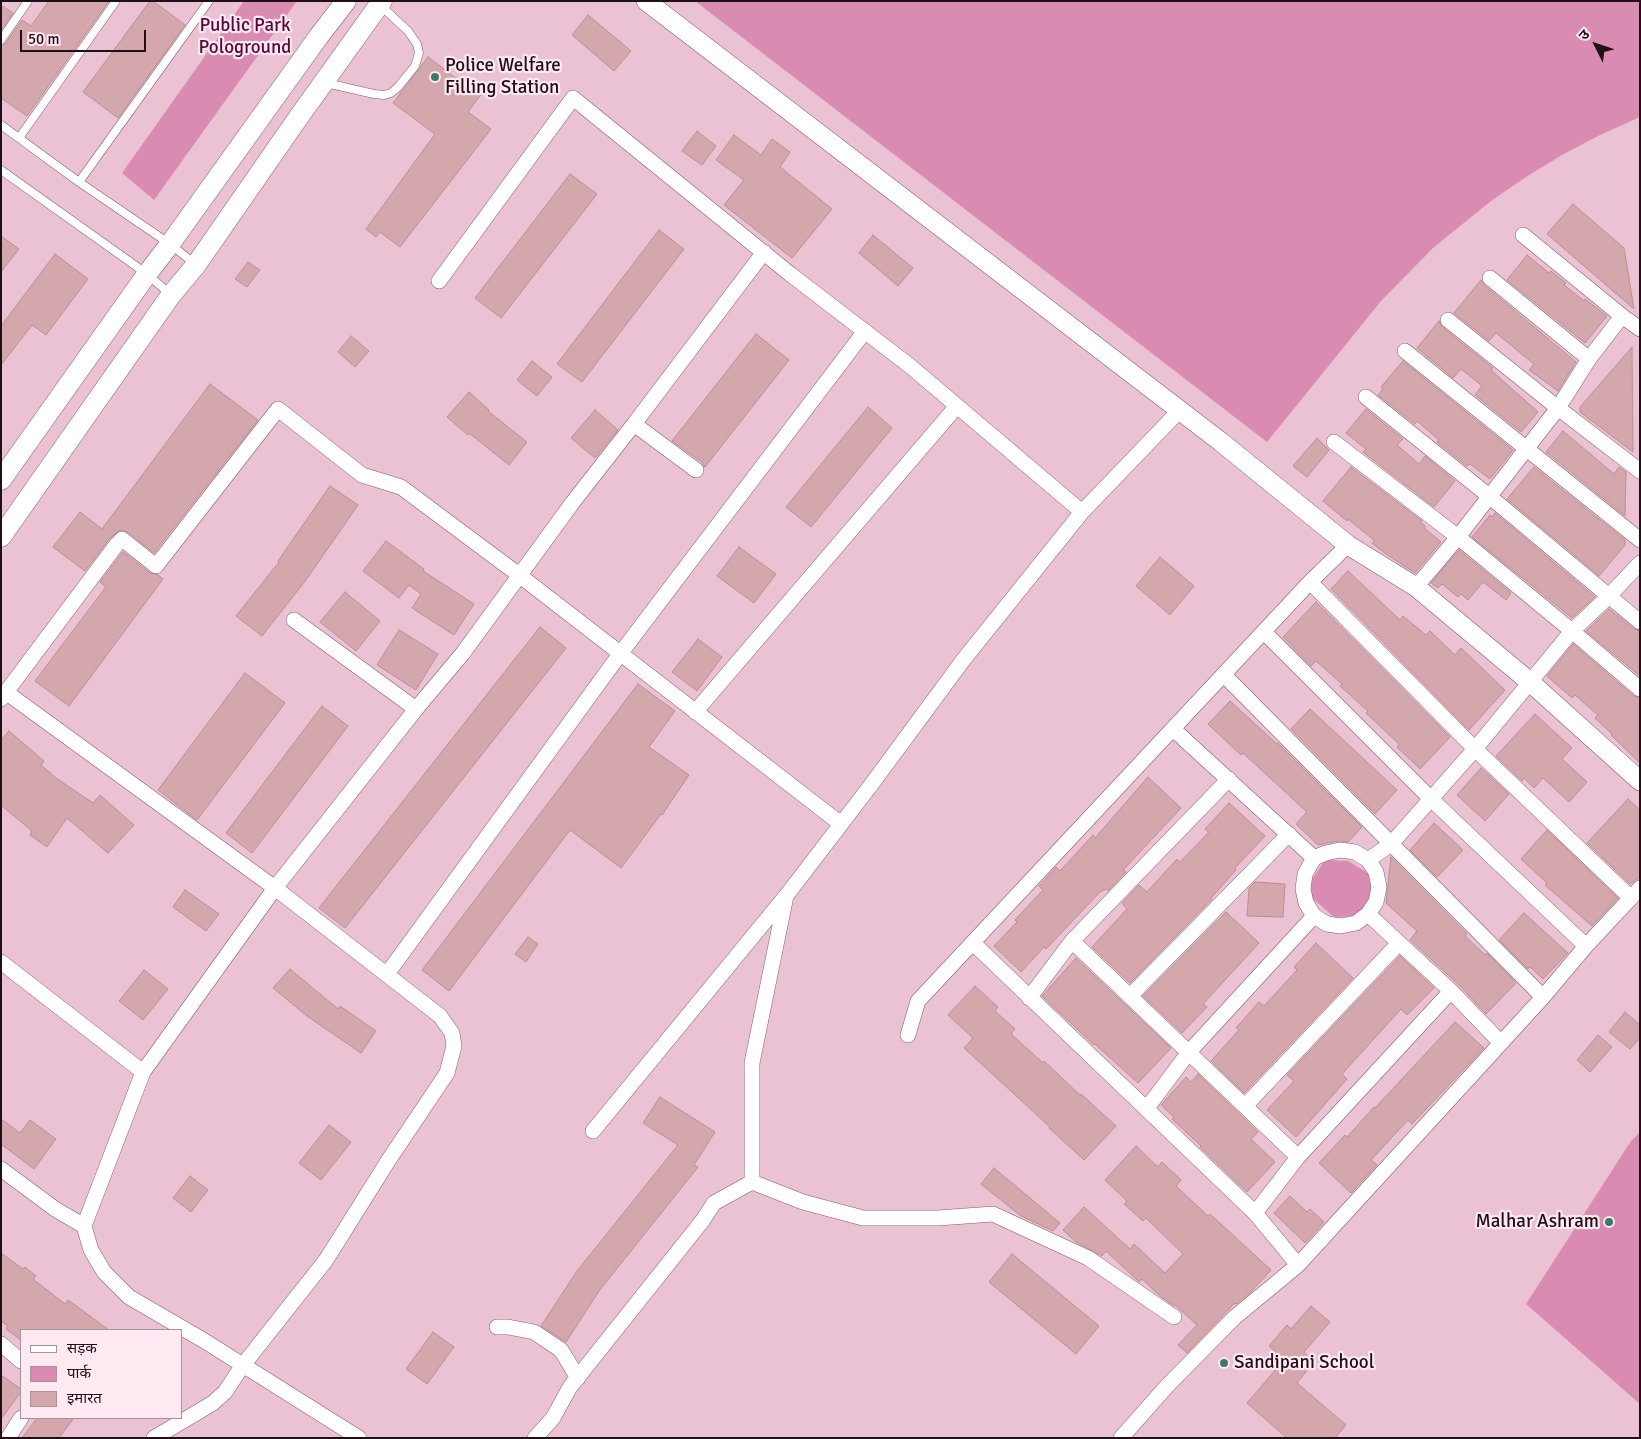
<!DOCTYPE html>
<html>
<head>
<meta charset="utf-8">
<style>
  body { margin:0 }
  #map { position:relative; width:1641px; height:1439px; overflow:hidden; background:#ebc1d4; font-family:Signika,"Noto Sans Devanagari",sans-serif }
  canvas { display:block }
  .frame { position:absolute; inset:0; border:2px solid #1f1017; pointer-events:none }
  .legend { position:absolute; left:20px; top:1329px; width:162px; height:90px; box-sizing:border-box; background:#fee8f2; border:1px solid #a5929a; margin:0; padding:6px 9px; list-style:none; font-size:15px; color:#1f1017 }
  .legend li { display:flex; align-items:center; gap:10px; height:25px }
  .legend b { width:25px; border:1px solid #a5929a }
  .north { position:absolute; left:1571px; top:20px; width:50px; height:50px; -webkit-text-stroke:4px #fee8f2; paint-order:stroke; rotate:311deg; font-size:14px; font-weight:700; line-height:20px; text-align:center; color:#1f1017 }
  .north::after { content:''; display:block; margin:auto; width:18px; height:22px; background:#1f1017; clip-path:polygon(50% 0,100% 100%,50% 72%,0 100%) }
  .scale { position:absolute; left:20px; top:30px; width:126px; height:22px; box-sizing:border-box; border:2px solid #1f1017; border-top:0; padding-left:6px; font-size:15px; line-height:18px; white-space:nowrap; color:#1f1017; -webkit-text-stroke:4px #fee8f2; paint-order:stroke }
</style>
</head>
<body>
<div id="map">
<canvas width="1641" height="1439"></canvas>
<div class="frame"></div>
<ul class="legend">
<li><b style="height:6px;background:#fff"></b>सड़क</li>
<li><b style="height:14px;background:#da8bb1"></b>पार्क</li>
<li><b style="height:14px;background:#d4a7ad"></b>इमारत</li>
</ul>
<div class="north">उ</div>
<div class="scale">50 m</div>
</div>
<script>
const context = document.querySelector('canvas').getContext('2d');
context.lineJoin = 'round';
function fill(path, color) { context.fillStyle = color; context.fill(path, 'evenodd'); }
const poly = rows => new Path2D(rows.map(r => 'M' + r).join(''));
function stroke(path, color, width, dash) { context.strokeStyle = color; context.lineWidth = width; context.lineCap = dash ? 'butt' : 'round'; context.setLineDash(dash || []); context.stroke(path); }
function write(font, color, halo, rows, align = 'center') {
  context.font = font + ' Signika,sans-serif'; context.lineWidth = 4.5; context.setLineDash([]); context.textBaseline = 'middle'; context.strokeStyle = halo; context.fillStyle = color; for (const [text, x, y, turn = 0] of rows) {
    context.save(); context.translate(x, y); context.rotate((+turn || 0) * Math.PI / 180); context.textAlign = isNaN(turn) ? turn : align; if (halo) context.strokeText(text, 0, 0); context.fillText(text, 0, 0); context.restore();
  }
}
const green = poly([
  [244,1,297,1,154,200,122,173],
  [695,1,1640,1,1640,117,1600,135,1562,155,1526,177,1491,201,1433,248,1381,301,1267,442],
  [1325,860,1348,861,1375,877,1370,900,1362,916,1334,917,1312,898,1311,881],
  [1640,1132,1640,1404,1526,1304,1631,1141]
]);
const building = poly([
  [49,1,109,1,27,116,1,98,1,46,6,43,22,20,31,26,49,1],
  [150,1,153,1,185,25,118,118,83,92,150,1],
  [1,5,13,13,1,30,1,5],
  [588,15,631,51,614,71,572,35,588,15],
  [428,57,469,88,474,81,485,89,468,112,491,129,400,247,380,232,376,237,366,229,435,134,393,103,428,57],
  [697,131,716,146,702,165,682,151,697,131],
  [734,135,761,155,772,139,790,152,780,167,832,209,792,258,724,205,744,180,716,160,734,135],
  [570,174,597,194,501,318,475,298,570,174],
  [1573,204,1624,248,1634,309,1547,234,1573,204],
  [659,230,684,249,582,382,557,364,659,230],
  [873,235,913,268,898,286,859,253,873,235],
  [1,236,19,249,1,272,1,236],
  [55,254,88,279,46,335,32,325,1,365,1,326,55,254],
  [1527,255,1549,273,1551,271,1566,283,1564,285,1584,301,1585,299,1607,316,1585,343,1507,280,1527,255],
  [248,262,260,270,247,287,235,279,248,262],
  [1481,280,1484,285,1576,362,1558,391,1529,370,1534,364,1496,333,1489,341,1454,313,1481,280],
  [1439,321,1442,327,1493,368,1491,370,1538,412,1521,432,1475,395,1482,386,1461,369,1453,378,1417,348,1439,321],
  [756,334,789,360,705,467,702,462,672,441,756,334],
  [351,336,369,351,355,367,338,352,351,336],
  [1632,347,1633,452,1580,412,1580,407,1632,347],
  [532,361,552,377,537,396,517,380,532,361],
  [1403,361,1513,450,1490,479,1470,464,1467,466,1437,442,1439,440,1417,421,1415,424,1378,395,1383,389,1381,387,1403,361],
  [210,384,258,420,154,553,128,532,120,530,110,538,85,571,53,547,80,512,102,529,210,384],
  [469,392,489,410,488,411,527,442,509,465,469,433,468,435,447,417,469,392],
  [868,407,892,428,811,527,786,507,868,407],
  [1366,409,1403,439,1397,445,1419,464,1425,456,1455,481,1434,507,1363,452,1366,449,1346,433,1366,409],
  [595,410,618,430,595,458,571,438,595,410],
  [1563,431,1614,474,1619,467,1626,472,1625,516,1546,452,1563,431],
  [1317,438,1329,450,1307,477,1293,466,1317,438],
  [1351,467,1422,521,1420,522,1425,526,1424,528,1441,542,1415,573,1386,554,1372,543,1375,541,1348,519,1347,521,1323,501,1351,467],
  [1534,467,1625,540,1625,545,1599,576,1507,499,1534,467],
  [330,486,358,505,306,580,262,636,236,616,279,562,278,561,330,486],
  [1495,513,1595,597,1572,618,1472,537,1490,515,1492,517,1495,513],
  [386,541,424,569,423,571,474,604,454,635,412,608,421,594,409,585,399,598,363,571,386,541],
  [739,547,776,574,754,603,717,576,739,547],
  [1459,550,1511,593,1506,600,1483,582,1468,600,1461,594,1458,597,1442,584,1438,588,1431,583,1459,550],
  [123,552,150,573,158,575,163,579,69,706,35,681,106,587,100,582,123,552],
  [1160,557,1194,586,1170,615,1136,586,1160,557],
  [1348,571,1400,620,1403,616,1426,635,1430,631,1455,655,1461,648,1505,690,1469,730,1331,589,1348,571],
  [345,592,380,621,356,651,320,622,345,592],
  [1316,602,1450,737,1420,769,1397,747,1399,744,1366,713,1368,711,1340,686,1342,684,1316,661,1311,666,1283,637,1316,602],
  [1609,609,1634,629,1640,631,1640,676,1586,631,1609,609],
  [540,627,566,648,345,928,319,908,540,627],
  [399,630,438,654,416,690,377,665,399,630],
  [698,639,722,657,697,691,672,672,698,639],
  [1573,644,1634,696,1640,698,1640,763,1611,735,1612,734,1595,718,1598,715,1575,695,1572,698,1547,676,1573,644],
  [245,673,285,703,197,820,158,790,245,673],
  [638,684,675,711,649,747,689,775,662,815,661,814,621,868,570,830,449,991,422,970,638,684],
  [1230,701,1277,744,1278,743,1362,827,1348,842,1338,841,1318,845,1296,824,1307,812,1243,753,1241,755,1208,724,1230,701],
  [322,706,348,726,252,853,226,833,322,706],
  [1310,709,1397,790,1375,814,1291,729,1310,709],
  [1535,714,1572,748,1562,759,1587,782,1569,802,1543,778,1534,788,1524,778,1522,781,1496,756,1535,714],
  [9,731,44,761,41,765,56,778,93,803,100,795,134,825,108,853,67,818,47,847,30,835,32,831,1,805,1,740,9,731],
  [1481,768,1509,794,1485,821,1457,795,1481,768],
  [1148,777,1181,808,1126,867,1123,870,1126,872,1108,891,1106,889,1100,892,1046,949,1044,947,1021,972,994,946,1017,922,1015,920,1043,890,1039,886,1056,867,1060,871,1093,835,1095,838,1148,777],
  [1628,799,1640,810,1640,877,1630,884,1587,843,1628,799],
  [1229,803,1265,836,1235,868,1236,870,1211,898,1212,899,1130,983,1092,947,1127,909,1122,903,1139,885,1147,892,1177,859,1180,862,1209,832,1205,829,1229,803],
  [1434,823,1463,850,1437,877,1410,850,1434,823],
  [1547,830,1618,898,1592,926,1545,885,1547,883,1521,859,1547,830],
  [1391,857,1467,934,1465,936,1485,955,1487,953,1516,983,1486,1014,1458,984,1410,940,1417,931,1386,903,1391,857],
  [1255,882,1285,884,1283,917,1247,916,1249,888,1255,882],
  [185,890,219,914,206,931,173,907,185,890],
  [1226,912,1259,943,1203,1004,1207,1007,1182,1033,1143,996,1226,912],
  [1524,913,1568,953,1543,979,1530,967,1528,969,1499,940,1524,913],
  [528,937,538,944,526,962,515,954,528,937],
  [1316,943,1353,978,1244,1093,1211,1061,1239,1030,1236,1028,1259,1002,1264,1006,1297,970,1294,967,1316,943],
  [1400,956,1434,988,1407,1015,1401,1009,1342,1074,1347,1079,1296,1137,1267,1110,1294,1081,1287,1075,1400,956],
  [1076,958,1171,1048,1138,1083,1095,1044,1094,1045,1042,996,1076,958],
  [290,969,338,1009,340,1006,376,1031,361,1053,307,1016,273,988,290,969],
  [144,970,168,989,143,1020,119,1001,144,970],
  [975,986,998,1007,995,1011,1015,1029,1011,1034,1043,1063,1044,1061,1080,1095,1081,1094,1116,1126,1084,1160,1049,1128,1050,1127,964,1048,973,1038,948,1015,975,986],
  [1625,1012,1640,1025,1640,1038,1630,1049,1609,1032,1625,1012],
  [1455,1022,1484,1048,1412,1124,1408,1120,1371,1160,1377,1165,1351,1193,1319,1163,1345,1135,1347,1137,1374,1107,1375,1108,1455,1022],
  [1598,1035,1612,1047,1590,1072,1577,1060,1598,1035],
  [1198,1074,1258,1132,1251,1139,1275,1162,1247,1192,1200,1147,1201,1146,1172,1119,1174,1117,1161,1105,1186,1077,1191,1082,1198,1074],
  [660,1097,715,1132,694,1165,698,1167,599,1291,566,1342,541,1326,577,1271,678,1145,643,1123,660,1097],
  [1,1119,20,1133,30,1120,56,1139,34,1169,1,1144,1,1119],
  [329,1125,351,1142,321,1180,299,1163,329,1125],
  [1136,1146,1158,1167,1162,1162,1181,1180,1176,1186,1208,1216,1210,1214,1271,1270,1251,1292,1236,1304,1235,1303,1187,1353,1178,1345,1197,1325,1175,1305,1174,1306,1160,1296,1142,1279,1139,1282,1136,1279,1106,1251,1102,1256,1076,1242,1063,1230,1084,1207,1130,1249,1134,1244,1165,1273,1183,1254,1146,1218,1143,1221,1124,1204,1127,1201,1105,1180,1136,1146],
  [994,1168,1060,1223,1053,1231,1021,1216,981,1184,994,1168],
  [190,1176,208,1190,191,1212,173,1198,190,1176],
  [1290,1196,1307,1212,1310,1209,1324,1222,1305,1243,1274,1213,1290,1196],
  [1,1253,23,1269,25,1267,36,1276,33,1279,65,1304,68,1300,109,1330,21,1330,21,1340,6,1329,8,1326,1,1321,1,1253],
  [1012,1254,1099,1326,1076,1354,989,1282,1012,1254],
  [1311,1306,1330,1322,1304,1352,1314,1362,1297,1383,1346,1425,1335,1438,1287,1438,1247,1403,1284,1360,1269,1346,1287,1325,1291,1329,1311,1306],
  [433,1332,454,1347,427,1384,406,1369,433,1332],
  [1,1375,21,1389,21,1392,1,1419,1,1375],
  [37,1418,74,1418,59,1438,22,1438,37,1418]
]);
const service = poly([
  [1,40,28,1],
  [326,83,374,94,384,95,391,93,398,87,415,66,419,53,417,44,408,31,380,5],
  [1,125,79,182,170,244,195,264],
  [19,138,116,1],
  [1,170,147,274,171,295],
  [79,182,209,1]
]);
const minor = poly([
  [1523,235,1622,316,1640,329],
  [1490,278,1589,359],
  [439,281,573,98,790,274,910,366,1082,512],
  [1448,320,1558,408,1640,471],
  [1405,351,1640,540],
  [1366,397,1489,496,1640,622],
  [634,424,764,252],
  [1334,442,1458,537,1572,631,1640,689],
  [1310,582,1475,749,1631,898],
  [1416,587,1458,537,1558,408,1589,359,1622,316],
  [294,620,416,709],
  [1264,632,1431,799,1586,946],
  [1224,675,1543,997],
  [7,693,275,888,440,1016,452,1033,454,1046,447,1073,388,1161,326,1260,243,1365,225,1392,213,1403,154,1438],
  [1,699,117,544,122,539,156,566,278,409,362,475,401,487,519,575,841,824],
  [695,712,957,406],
  [1173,729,1314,858],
  [1340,850,1355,852,1368,860,1376,872,1379,887,1376,902,1368,914,1356,923,1341,926,1327,924,1314,916,1306,903,1303,889,1305,874,1314,858,1326,853,1340,850],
  [1368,860,1391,844,1475,749,1572,631,1609,596,1640,563],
  [1368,914,1451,991,1501,1043],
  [1072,941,1298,1157],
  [973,943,1255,1213,1298,1265],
  [1,962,143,1072],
  [387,974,620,654,865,331],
  [1130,996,1289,834],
  [1029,998,1072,941,1229,779],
  [908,1035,918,1001,1310,582,1348,545],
  [1245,1106,1399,943],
  [1147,1108,1189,1052,1314,916],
  [593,1131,785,897],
  [1,1169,55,1209,84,1226],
  [752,1182,752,1063,786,896,871,785,964,659,1082,512,1180,410],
  [1255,1213,1298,1157,1451,991],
  [497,1327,508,1327,534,1332,561,1350,578,1378],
  [1,1344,21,1361],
  [8,1438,21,1418],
  [359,1438,203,1340,129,1297,104,1272,91,1250,84,1226,143,1072,275,888,416,709,463,653,573,502,634,424,696,470],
  [535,1438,553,1418,570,1387,703,1220,714,1203,752,1182,803,1202,863,1218,938,1218,993,1214,1088,1258,1174,1317],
  [1121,1438,1167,1386,1235,1317,1298,1265,1543,997,1586,946,1640,888]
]);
const tertiary = poly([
  [646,1,1221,442,1348,545,1416,587,1530,682,1640,781]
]);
const secondary = poly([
  [1,480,147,274,170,244,319,36,346,1],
  [1,537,171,295,196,265,298,118,382,1]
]);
const markers = [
  [435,77,5,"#3c7a65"],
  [1609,1222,5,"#3c7a65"],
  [1224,1363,5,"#3c7a65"]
];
const parkNames = [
  ["Public Park",245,26],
  ["Pologround",245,48]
];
const poiNames = [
  ["Police Welfare",445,66],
  ["Filling Station",445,88],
  ["Malhar Ashram",1599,1222,"right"],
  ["Sandipani School",1234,1363]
];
fill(green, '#da8bb1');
fill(building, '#d4a7ad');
stroke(building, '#b98e93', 1);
stroke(service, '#815d6e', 9);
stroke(minor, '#815d6e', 16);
stroke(tertiary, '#815d6e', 20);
stroke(secondary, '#815d6e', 21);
stroke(service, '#fff', 8);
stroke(minor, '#fff', 15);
stroke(tertiary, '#fff', 19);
stroke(secondary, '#fff', 20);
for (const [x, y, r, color] of markers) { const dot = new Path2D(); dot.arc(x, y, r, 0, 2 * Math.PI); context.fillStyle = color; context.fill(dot); stroke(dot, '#fee8f2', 2); }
write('19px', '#560938', '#fee8f2', parkNames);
write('19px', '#1f1017', '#fee8f2', poiNames, 'left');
</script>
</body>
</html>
